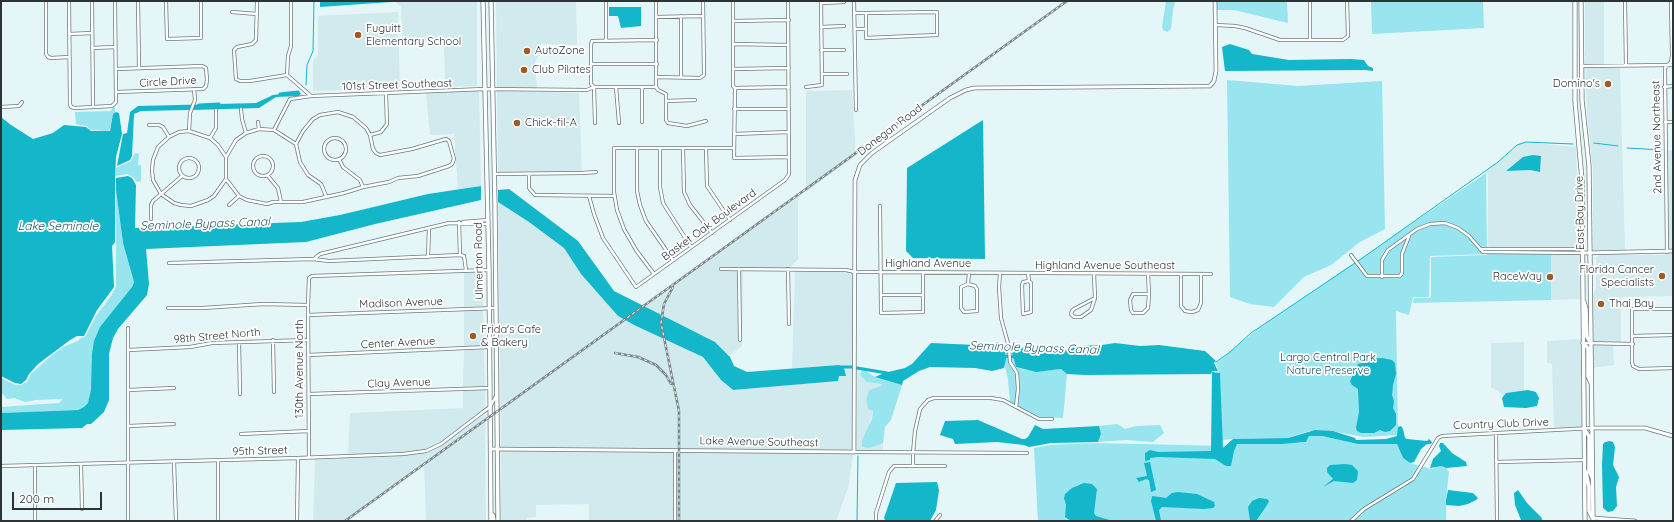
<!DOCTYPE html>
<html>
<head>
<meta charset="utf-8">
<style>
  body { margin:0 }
  #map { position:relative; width:1674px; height:522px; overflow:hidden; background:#e5f6f8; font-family:Quicksand,sans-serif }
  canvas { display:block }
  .frame { position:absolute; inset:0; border:2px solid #2e3435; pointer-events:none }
  .scale { position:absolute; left:12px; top:492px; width:90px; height:18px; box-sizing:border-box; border:2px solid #2e3435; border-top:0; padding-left:5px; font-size:12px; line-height:14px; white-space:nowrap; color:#2e3435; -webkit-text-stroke:3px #fff; paint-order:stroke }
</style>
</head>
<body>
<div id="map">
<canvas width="1674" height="522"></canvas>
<div class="frame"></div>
<div class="scale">200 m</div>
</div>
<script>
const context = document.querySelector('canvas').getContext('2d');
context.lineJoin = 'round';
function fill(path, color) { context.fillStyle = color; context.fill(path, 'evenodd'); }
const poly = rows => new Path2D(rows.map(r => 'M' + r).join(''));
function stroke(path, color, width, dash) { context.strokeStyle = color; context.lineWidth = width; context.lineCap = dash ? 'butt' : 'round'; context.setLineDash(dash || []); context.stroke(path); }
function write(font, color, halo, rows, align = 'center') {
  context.font = font + ' Quicksand,sans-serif'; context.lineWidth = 3.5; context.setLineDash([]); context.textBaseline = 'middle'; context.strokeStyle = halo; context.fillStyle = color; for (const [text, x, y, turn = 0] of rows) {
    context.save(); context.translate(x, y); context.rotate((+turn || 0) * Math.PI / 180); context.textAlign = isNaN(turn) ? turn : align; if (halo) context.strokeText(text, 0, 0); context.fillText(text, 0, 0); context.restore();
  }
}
const built = poly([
  [394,1,477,1,477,86,445,87,444,41,403,43,401,7],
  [496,1,576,1,577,45,541,44,541,52,535,62,537,88,497,88],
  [1585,1,1604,1,1604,65,1585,65],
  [398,12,400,88,313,91,313,61,318,54,318,16],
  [1585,68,1620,68,1625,250,1593,250,1593,171,1588,123],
  [852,90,856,155,806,192,806,91],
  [479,91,481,186,458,190,454,134,430,135,426,93],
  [497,91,579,93,582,172,498,172],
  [1524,142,1576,147,1579,247,1493,248,1488,246,1488,173,1485,172,1482,174],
  [1541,156,1540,172,1530,170,1507,171],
  [1667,150,1673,150,1673,163,1671,166,1673,170,1673,250,1668,250],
  [798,197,798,259,790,268,719,268,719,271,737,271,738,336,741,336,740,271,743,271,742,346,729,356,715,342,645,307],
  [498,202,529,222,564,248,581,274,618,316,634,325,703,357,721,380,733,390,838,381,839,365,792,369,795,271,846,272,854,273,853,451,501,448],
  [1604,253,1625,253,1626,255,1665,255,1665,253,1673,253,1673,296,1621,297,1621,342,1593,341,1593,294,1596,289,1596,257],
  [1551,254,1580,254,1580,299,1551,300],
  [482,271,483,306,464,307,464,272],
  [483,309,484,346,464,347,464,310],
  [1581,339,1582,427,1554,428,1552,364,1547,363,1547,341],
  [1524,342,1524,391,1506,393,1504,396,1491,387,1491,343],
  [1593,344,1613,345,1614,365,1593,368],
  [484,349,485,386,463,387,464,350],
  [857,366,861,375,867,382,882,384,881,386,869,390,866,400,868,409,873,411,869,425,870,448,883,443,883,451,856,451],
  [463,390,485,390,485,409,440,443,425,450,403,452,348,455,350,413,463,408],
  [485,413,486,521,418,521,426,521,424,463,347,521,313,521,315,459,403,455,426,453,442,445],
  [501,451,673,452,673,521,589,521,589,504,536,505,536,517,527,518,527,521,501,521],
  [676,452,726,452,873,454,853,455,848,488,836,521,677,521]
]);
const green = poly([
  [1166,1,1175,1,1175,3,1173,10,1171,29,1167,32,1163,30,1162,27],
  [1217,1,1287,1,1288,23,1234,10,1217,10],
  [1371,1,1483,1,1484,28,1372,34],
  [1227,80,1298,86,1382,81,1385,229,1360,242,1331,265,1304,277,1274,307,1250,304,1230,297],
  [112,108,115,108,115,113,113,114,110,129,108,131,90,130,87,126,76,124,75,112,111,111],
  [135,153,139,154,138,165,141,165,141,181,137,182,133,177,127,174,115,176,116,168,131,161],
  [1486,173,1487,254,1430,256,1429,297,1413,297,1409,315,1396,311,1398,435,1364,437,1337,432,1309,431,1287,438,1234,439,1221,440,1220,376,1216,363,1259,328],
  [116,190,123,243,134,282,132,287,113,311,92,383,90,398,88,403,84,407,78,410,1,413,1,407,59,403,63,399,35,400,25,402,14,398,7,399,1,392,1,378,15,385,21,385,27,382,31,374,51,356,63,347,78,341,81,338,85,337,96,316,111,296,116,287],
  [1488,254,1551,254,1551,300,1413,303,1414,298,1429,298,1431,297,1431,257,1486,255],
  [1005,353,1008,353,1008,362,1015,374,1017,389,1015,405,1010,402,1008,379,1005,367],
  [1011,353,1016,367,1024,370,1044,371,1061,369,1067,374,1063,418,1040,417,1018,406,1020,389,1019,379,1018,372,1012,361],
  [862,370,866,371,875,377,902,385,891,420,885,427,883,443,870,448,862,447,862,440,872,419,873,411,868,409,866,400,869,390,881,386,882,384,867,382,860,375],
  [1117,424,1125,429,1136,426,1160,425,1164,433,1153,442,1126,440,1098,442,1101,434,1099,426],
  [1309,436,1322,436,1358,444,1397,444,1403,458,1410,463,1431,469,1442,466,1446,468,1449,472,1446,500,1446,521,1038,521,1034,448,1051,445,1096,443,1223,446,1240,443,1301,443,1306,442]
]);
const water = poly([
  [320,1,389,1,391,2,320,7],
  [609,7,641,7,641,26,621,28,618,16,609,16],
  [1230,44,1249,50,1252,54,1289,60,1351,59,1364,60,1368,66,1373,68,1373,71,1365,70,1225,71,1222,47],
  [297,91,301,93,299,96,276,97,259,108,193,110,194,107,191,107,189,110,141,111,134,114,132,156,130,160,117,166,123,134,127,133,130,112,138,106,256,103,273,95,293,93],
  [116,112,119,113,122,134,116,157,115,178,115,242,112,246,114,287,97,310,84,336,77,336,70,340,38,364,29,374,26,380,21,384,15,383,1,376,1,117,11,125,33,139,53,133,64,125,86,127,91,131,110,131,113,114],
  [983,120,985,259,913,258,906,251,907,168],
  [1533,155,1541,156,1540,172,1530,170,1506,171,1523,157],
  [128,176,132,178,136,185,135,228,301,222,340,215,428,194,481,186,481,200,375,224,306,242,146,249,149,284,147,295,118,329,113,338,109,354,109,400,104,412,91,424,87,424,82,428,1,430,1,413,78,410,84,407,88,403,91,390,92,354,94,341,100,327,132,287,134,282,123,243,116,190,116,178],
  [509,189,578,241,614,291,715,342,730,357,734,366,747,372,839,365,844,368,846,376,839,376,838,381,733,390,721,380,703,357,634,325,618,316,581,274,564,248,529,222,498,202,498,190],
  [931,343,999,346,1005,352,1006,359,1004,368,992,371,975,368,930,367,919,371,903,381,902,385,875,377,884,373,905,368,912,364],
  [1115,343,1140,346,1159,345,1205,351,1216,361,1214,363,1218,371,1212,371,1211,374,1085,375,1067,374,1061,369,1036,372,1016,367,1012,353,1030,344,1058,353,1079,346,1102,345],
  [1382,358,1392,360,1395,363,1396,374,1393,385,1392,395,1394,401,1393,408,1396,414,1396,425,1390,431,1385,432,1380,430,1374,433,1361,433,1357,431,1356,428,1359,412,1358,389,1352,385,1350,381,1358,364,1366,362,1366,359],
  [1212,372,1220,373,1223,448,1233,439,1288,438,1315,430,1333,431,1355,438,1356,440,1386,439,1397,436,1398,427,1401,426,1403,429,1405,438,1407,439,1427,441,1429,439,1432,442,1431,444,1427,444,1421,449,1414,462,1410,463,1403,458,1397,444,1358,444,1322,436,1309,436,1306,442,1281,444,1237,444,1234,451,1231,466,1226,466,1215,459,1158,457,1150,458,1150,460,1145,461,1145,453,1150,450,1158,452,1211,451],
  [1528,390,1536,392,1539,398,1537,406,1526,408,1504,407,1502,398,1506,393],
  [978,420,1022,439,1025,439,1028,437,1035,425,1043,429,1099,426,1101,434,1098,442,1051,443,1029,447,1024,445,997,442,955,444,953,439,940,435,945,421],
  [1610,441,1613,442,1615,447,1613,465,1619,477,1616,487,1617,506,1613,511,1608,512,1603,508,1602,465,1603,444,1605,442],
  [1440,443,1443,443,1452,453,1466,462,1467,466,1446,468,1442,466,1430,468,1433,459,1441,451,1439,446],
  [1150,462,1156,490,1151,492,1149,480,1146,479,1139,482,1136,478,1147,476,1144,463],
  [1345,464,1352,465,1358,471,1357,480,1353,483,1334,481,1323,487,1333,479,1327,472,1327,468,1330,465],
  [937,482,939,490,936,510,930,521,885,520,884,518,896,483],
  [1084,483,1092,484,1097,489,1094,513,1096,516,1113,521,1071,521,1065,517,1066,505,1064,498,1065,494,1072,488],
  [1448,490,1473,493,1478,498,1476,500,1468,504,1459,506,1446,505,1446,500],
  [1518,490,1527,503,1541,517,1543,521,1521,520,1515,505,1514,493],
  [1178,492,1197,494,1214,502,1215,506,1213,508,1204,509,1162,507,1159,510,1161,521,1156,521,1151,501,1152,496,1166,498,1172,493],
  [1259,498,1267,499,1269,501,1267,505,1256,521,1250,521,1248,507,1252,501]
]);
const stream = poly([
  [306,85,307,65,313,51,314,1],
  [1594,143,1618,146],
  [1627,148,1662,150],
  [1216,362,1230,352,1251,333,1361,259,1498,162,1517,145,1526,142,1573,144],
  [1,517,2,521],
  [857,521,858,456]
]);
const canal = poly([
  [280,94,298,92],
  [199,105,219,104],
  [1002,356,1016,357],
  [840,367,852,367],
  [857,368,887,373]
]);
const minor = poly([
  [46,1,46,54,48,57,51,58,69,57],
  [69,1,70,104,71,107,75,108,112,106,116,102,115,1],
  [92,1,93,107],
  [138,1,139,68],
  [166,1,167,39,201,38,201,1],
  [257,1,256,40,252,44,237,47,234,50,236,79,240,81,250,81,287,75],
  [291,1,291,46,288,56,287,75,311,96,485,89,587,90,594,87,656,87],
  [733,1,733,86,735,88,734,158,789,157],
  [854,1,856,110],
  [1310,1,1310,40],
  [1625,1,1626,66],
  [821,3,844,2],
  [232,12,257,14],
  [937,12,937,35,866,38,866,13,937,12],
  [855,13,866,13],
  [681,16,681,77],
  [656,17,703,16],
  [733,21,789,20],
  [1216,25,1235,26,1245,28,1280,40,1343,40,1348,36,1347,1],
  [821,27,844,26],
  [855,29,866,29],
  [69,34,92,33],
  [606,40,606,1],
  [733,44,788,45],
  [92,48,115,47],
  [821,50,844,50],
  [591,64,657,64],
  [1582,66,1673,65],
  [116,69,202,66,206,68,207,80,206,86,203,89,116,92],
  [733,69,789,68],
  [822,74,847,74],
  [657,77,700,78,704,75,703,1],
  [616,87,619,123],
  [642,87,642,122],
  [656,87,656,1],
  [656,87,658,90,666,94,666,120,668,123,687,126,706,121],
  [806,87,822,85,821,1],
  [1664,87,1673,86],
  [735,88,789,87],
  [666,101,695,100],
  [1,107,19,106,22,102],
  [241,109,242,119,246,133],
  [734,109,789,109],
  [258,122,259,129],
  [1665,122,1673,122],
  [595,123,594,87,591,84,591,45,592,41,657,40],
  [149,125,159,125,163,127,169,137],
  [274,130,290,99,311,96],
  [189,131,190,113,195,100,194,89],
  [734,134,789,132],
  [210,138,216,128,216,110],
  '324 149a11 11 0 1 1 22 0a11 11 0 1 1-22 0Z',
  [296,144,274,130,259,129,246,133,236,140,226,157,226,179,239,196,247,200,267,204,273,202,303,202,344,193,363,187,389,182,398,178,418,176,449,166,452,164,454,159,449,141,446,139,412,149,380,155,376,153,373,149,370,135],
  [637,148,637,191,640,205,646,221,673,260],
  [660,148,660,187,663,203,691,247],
  [683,148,684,192,690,205,712,233],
  [706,148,707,186,730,220],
  '253 166a10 10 0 1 1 20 0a10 10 0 1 1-20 0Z',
  '179 168a10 10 0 1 1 20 0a10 10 0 1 1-20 0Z',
  [339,159,343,167,360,180,363,187],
  [494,174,582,173,596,172],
  [529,174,529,188,535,195,614,196],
  [268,176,278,188,281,202],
  [226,179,214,196,208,200,191,206,181,205,174,203,161,194,153,180,152,170,153,160,158,147,169,137,179,132,189,131,210,138,218,145,226,157],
  [326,196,321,184,308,175,300,162,296,144,303,131,313,119,320,115,338,112,353,117,366,128,370,135,381,132,387,124,386,93],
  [589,196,594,214,603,238,636,287,785,180,789,174,788,1],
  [229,205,239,196],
  [880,206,881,313,923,312,923,273],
  [151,219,151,205,153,201,182,176],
  [459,222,460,255],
  [463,222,488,220],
  [1480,249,1583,249],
  [1667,252,1665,71,1665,68,1671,62,1672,56,1671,1],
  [1351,255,1367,276,1400,276,1402,273,1402,254,1409,236],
  [428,257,429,229],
  [314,259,320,254,449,223,488,224],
  [169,263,313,259,329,261,460,255,464,256,466,270],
  [721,269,846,270,855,272,881,272,1211,274],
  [739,269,740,340],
  [788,269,789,324],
  [1000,273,999,287,1001,318,1009,347,1010,362,1017,373,1018,389,1016,407],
  [1028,273,1029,281,1031,283,1031,312,1023,314,1022,285,1023,282,1029,281],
  [654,274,636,250,624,229,617,210,614,192,614,148,734,148],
  [1094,274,1095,298,1091,310,1081,317,1074,317,1071,314,1072,311,1074,309,1095,298],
  [1148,274,1149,294],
  [1181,274,1181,306,1185,311,1192,312,1198,310,1201,303,1201,274],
  [1382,277,1382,260,1388,250,1417,229,1430,224,1445,223,1458,228,1469,236,1483,252,1583,253],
  [968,284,975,286,977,289,977,311,964,312,961,308,961,287,968,284],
  [968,284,969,273],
  [1133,294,1149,294,1148,308,1143,313,1133,313,1131,310,1130,300,1133,294],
  [881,295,923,295],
  [168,308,203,308,263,304,308,305],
  [1673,309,1632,309,1632,362,1633,366,1639,369,1673,368],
  [308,315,496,308],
  [128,328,128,521],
  [1633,336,1673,335],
  [273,340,274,392],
  [239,342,240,394],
  [1583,343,1633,344],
  [128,350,190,347,212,343,308,340],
  [308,355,489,347],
  [128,390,174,388],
  [309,394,490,388],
  [129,426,174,424],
  [241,434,309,431],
  [1496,434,1497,521],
  [675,451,675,521],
  [854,452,1027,453],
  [309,458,308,305,309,278,312,276,489,270],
  [218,461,218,521],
  [174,462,176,521],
  [1496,462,1585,460],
  [81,464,82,509],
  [35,465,35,521],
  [913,465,913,453,915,431,920,409,928,400,934,398,991,398,1003,400,1039,419,1052,419],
  [1,466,298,458,403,454,426,451,441,444,483,412,490,407,496,396],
  [297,521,298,458],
  [876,521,876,513,889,472,894,466,945,466],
  [935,521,940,515],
  [1351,521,1364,509,1413,479,1438,438,1442,436,1592,428]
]);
const tertiary = poly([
  [1583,253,1673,251],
  [1592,428,1645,428,1673,436],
  [491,449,854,452,855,180,860,165,872,153,950,98,966,90,974,88,1210,86,1214,81,1216,71,1215,1],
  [1593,518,1635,521]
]);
const primary = poly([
  [483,1,489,270,491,521],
  [491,1,495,206,498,521],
  [1575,1,1575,101,1582,180,1585,521],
  [1581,1,1582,100,1589,166,1593,521],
  [1584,302,1586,309,1587,337,1591,343],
  [1583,343,1588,348,1588,376,1591,383],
  [1584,429,1589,436,1589,471,1592,477],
  [1586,472,1589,487,1589,511,1592,517],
  [491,514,493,515,494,521]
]);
const rail = poly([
  [673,287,664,304,661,323,679,411,679,521],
  [615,353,638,357,656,365,666,375,671,384],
  [345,521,1067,1]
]);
const markers = [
  [358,35,4,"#9d5c26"],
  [527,51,4,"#9d5c26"],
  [524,70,4,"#9d5c26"],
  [1608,84,4,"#9d5c26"],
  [517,123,4,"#9d5c26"],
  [1662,276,4,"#9d5c26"],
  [1550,277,4,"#9d5c26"],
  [1601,304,4,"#9d5c26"],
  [473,336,4,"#9d5c26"]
];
const poiNames = [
  ["Fuguitt",366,29],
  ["Elementary School",366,42],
  ["AutoZone",535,51],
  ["Club Pilates",532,70],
  ["Domino's",1600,84,"right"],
  ["Chick-fil-A",525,123],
  ["Florida Cancer",1654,270,"right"],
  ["Specialists",1654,283,"right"],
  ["RaceWay",1542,277,"right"],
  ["Thai Bay",1609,304],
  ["Frida's Cafe",481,330],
  ["& Bakery",481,343]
];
const streetNames = [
  ["Circle Drive",168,82,-3],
  ["101st Street Southeast",397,85,-2],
  ["Donegan Road",890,130,-37],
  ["2nd Avenue Northeast",1657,137,-91],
  ["East Bay Drive",1580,213,-91],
  ["Basket Oak Boulevard",709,225,-36],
  ["Ulmerton Road",479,261,-91],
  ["Highland Avenue",928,264],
  ["Highland Avenue Southeast",1105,266],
  ["Madison Avenue",401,303,-2],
  ["98th Street North",217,336,-5],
  ["Center Avenue",398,343,-3],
  ["130th Avenue North",300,369,-90],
  ["Clay Avenue",399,383,-2],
  ["Country Club Drive",1501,424,-2],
  ["Lake Avenue Southeast",759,442,1],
  ["95th Street",260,451,-2]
];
const parkNames = [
  ["Largo Central Park",1328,358],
  ["Nature Preserve",1328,371]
];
const waterNames = [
  ["Seminole Bypass Canal",205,224,-2],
  ["Lake Seminole",58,226],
  ["Seminole Bypass Canal",1034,348,2]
];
fill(built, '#d1eaee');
fill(green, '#98e4ef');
fill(water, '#13b7c9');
stroke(stream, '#13b7c9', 1);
stroke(canal, '#13b7c9', 3);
stroke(minor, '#6b7a7c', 4);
stroke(tertiary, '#6b7a7c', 4.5);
stroke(primary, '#6b7a7c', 5);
stroke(minor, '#fff', 2.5);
stroke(tertiary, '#fff', 3);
stroke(primary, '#fff', 3.5);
stroke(rail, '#7a8586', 2.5);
stroke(rail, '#fff', 1, [3]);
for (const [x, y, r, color] of markers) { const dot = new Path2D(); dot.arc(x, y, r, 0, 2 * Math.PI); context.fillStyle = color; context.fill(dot); stroke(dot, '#fff', 1.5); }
write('11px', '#2e3435', '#fff', poiNames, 'left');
write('11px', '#2e3435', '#fff', streetNames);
write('11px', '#0f4c54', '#fff', parkNames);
write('italic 12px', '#1f5961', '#fff', waterNames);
</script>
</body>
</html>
